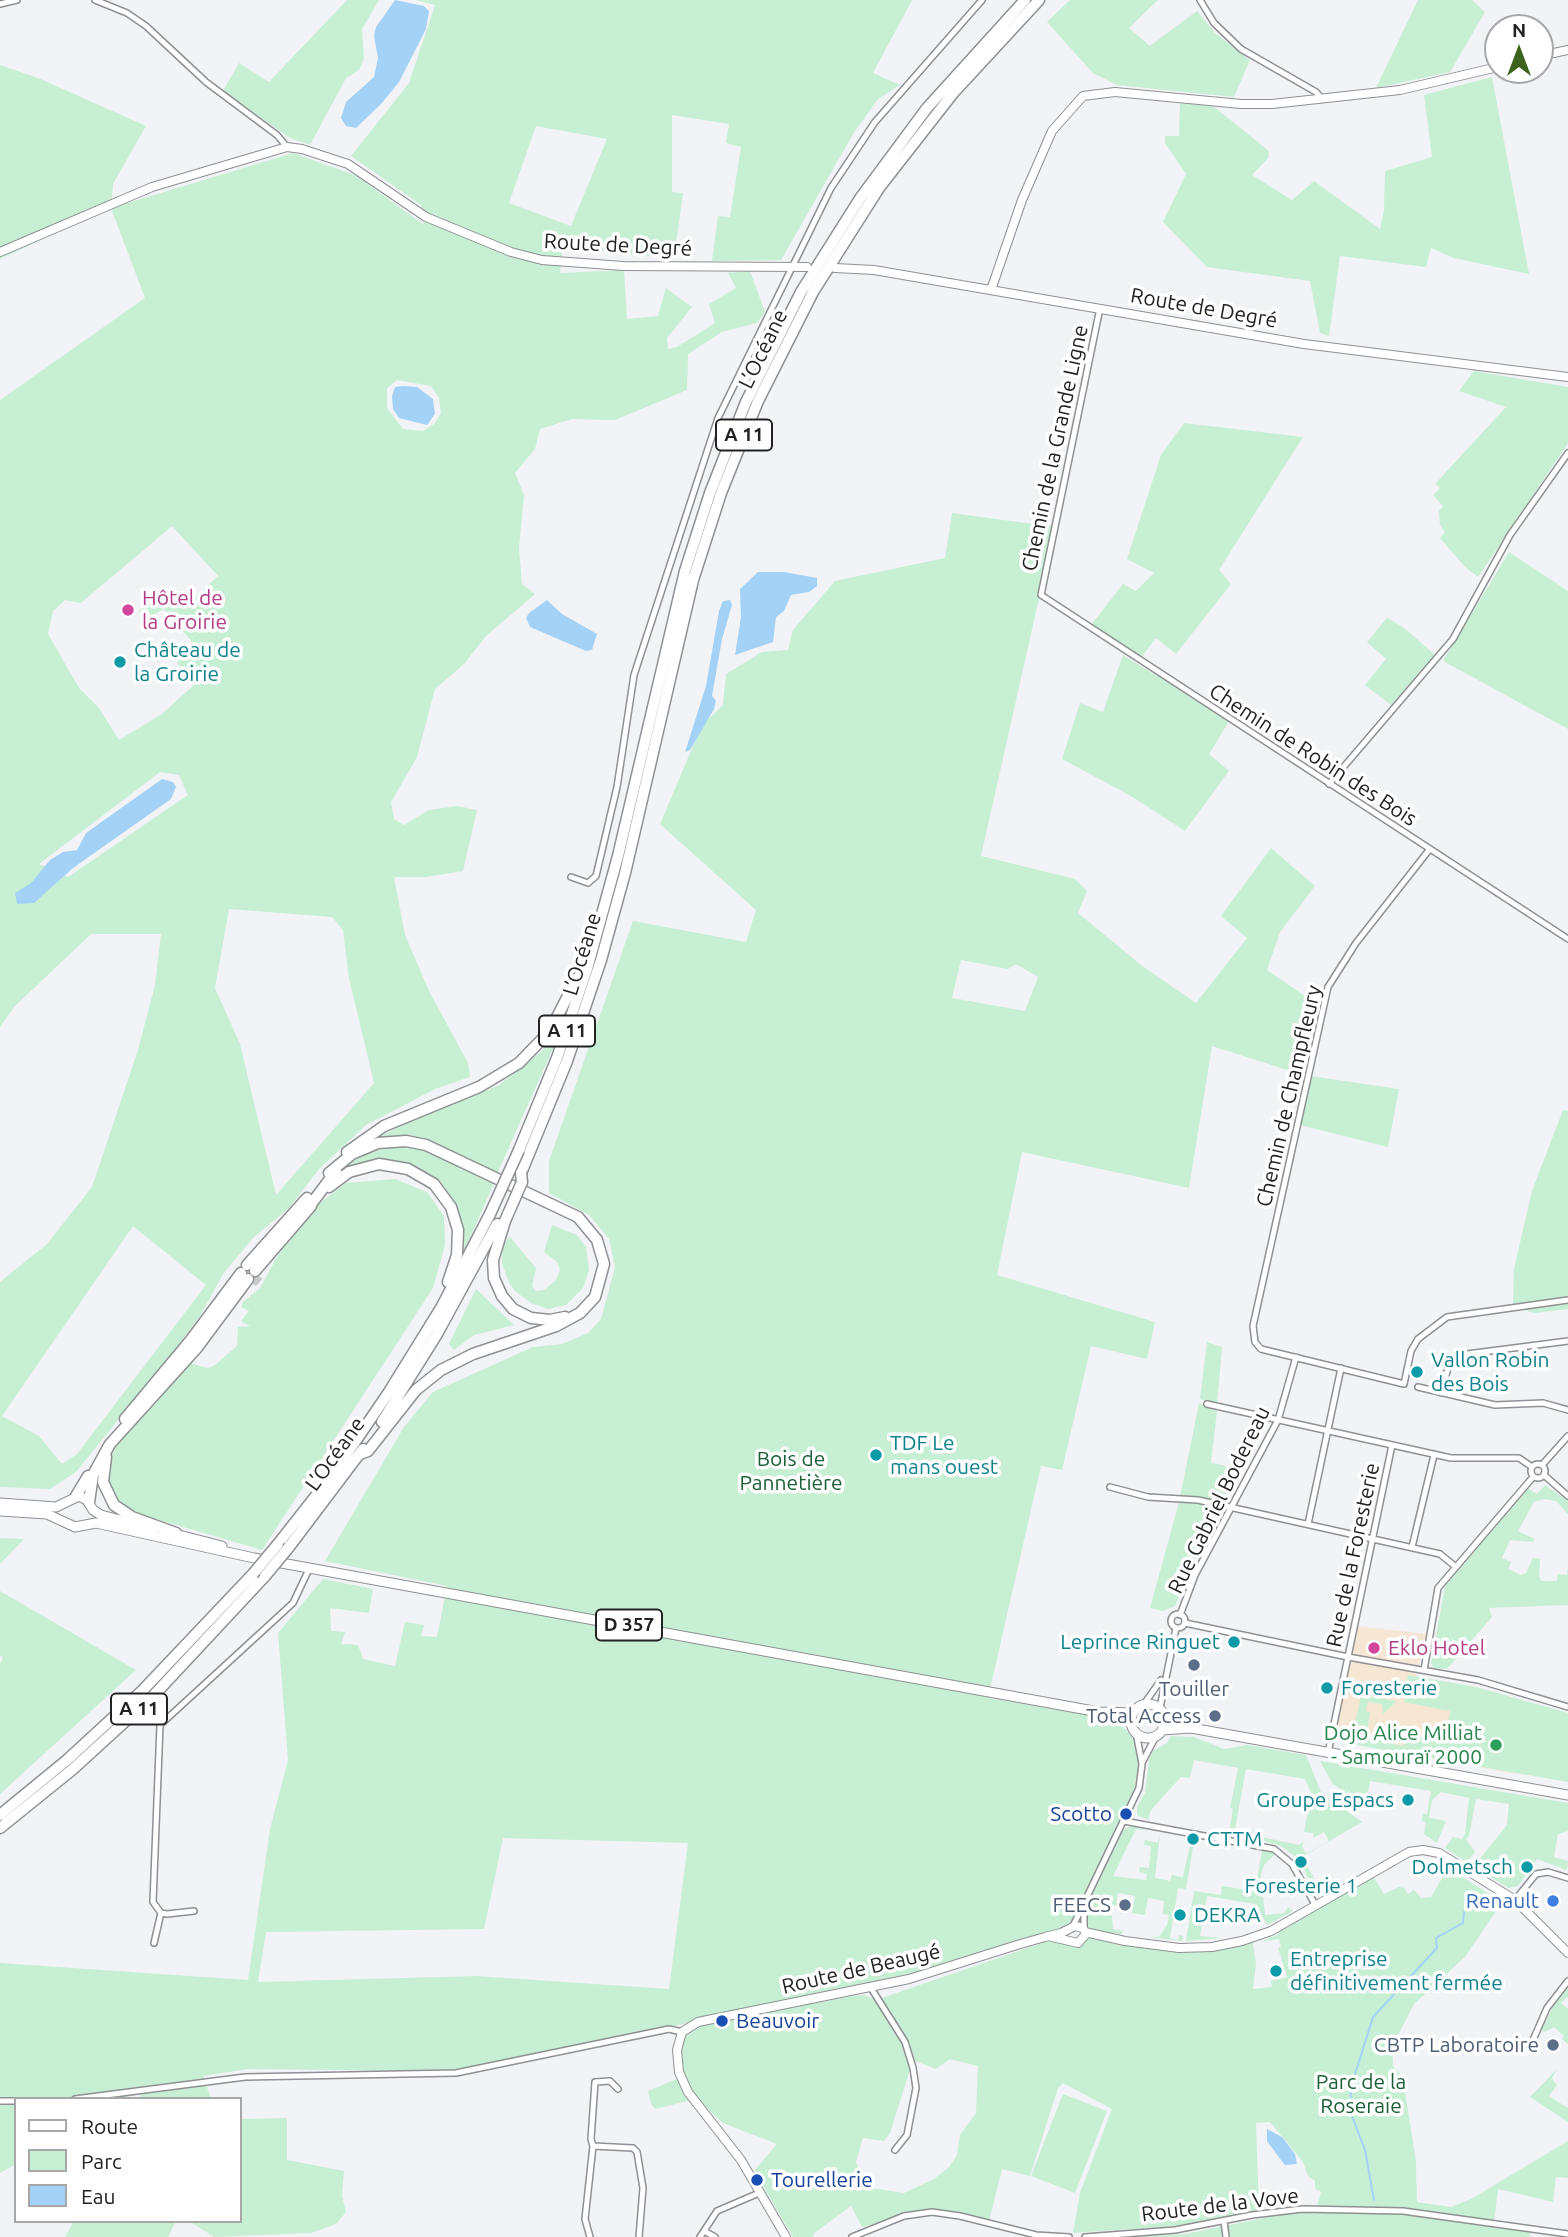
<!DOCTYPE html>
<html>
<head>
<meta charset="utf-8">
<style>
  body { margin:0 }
  #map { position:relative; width:1568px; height:2237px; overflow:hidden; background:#f1f3f6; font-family:Ubuntu,sans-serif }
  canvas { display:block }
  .legend { position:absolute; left:14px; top:2097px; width:228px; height:126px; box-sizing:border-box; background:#fff; border:2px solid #a7a7a7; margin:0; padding:9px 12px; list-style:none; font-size:21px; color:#222223 }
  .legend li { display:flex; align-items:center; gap:14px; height:35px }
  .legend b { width:35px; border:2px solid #a7a7a7 }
  .north { position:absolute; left:1484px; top:14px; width:70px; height:70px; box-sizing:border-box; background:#fff; border:2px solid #a7a7a7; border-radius:50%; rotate:0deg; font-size:19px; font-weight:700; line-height:28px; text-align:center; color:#222223 }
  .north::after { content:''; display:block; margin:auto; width:24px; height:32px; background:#3c621c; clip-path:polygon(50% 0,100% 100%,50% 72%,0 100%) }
</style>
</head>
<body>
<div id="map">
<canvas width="1568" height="2237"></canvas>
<ul class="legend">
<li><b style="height:9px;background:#fff"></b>Route</li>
<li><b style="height:19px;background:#c7efd3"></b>Parc</li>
<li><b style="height:19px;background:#a4d2f6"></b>Eau</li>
</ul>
<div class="north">N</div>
</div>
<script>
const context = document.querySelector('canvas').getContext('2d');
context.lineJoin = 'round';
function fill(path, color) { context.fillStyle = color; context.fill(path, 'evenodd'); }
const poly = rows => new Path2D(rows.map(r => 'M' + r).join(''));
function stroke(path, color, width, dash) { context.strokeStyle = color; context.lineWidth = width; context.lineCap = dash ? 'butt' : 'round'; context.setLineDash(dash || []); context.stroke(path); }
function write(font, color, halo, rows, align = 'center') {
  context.font = font + ' Ubuntu,sans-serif'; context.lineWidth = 7; context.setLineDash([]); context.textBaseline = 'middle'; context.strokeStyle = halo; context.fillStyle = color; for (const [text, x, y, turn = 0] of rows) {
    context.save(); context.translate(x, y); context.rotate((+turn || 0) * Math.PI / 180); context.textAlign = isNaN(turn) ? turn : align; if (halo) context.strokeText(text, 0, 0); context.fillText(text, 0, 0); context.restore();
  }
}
const commercial = poly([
  [1357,1626,1426,1634,1416,1677,1476,1687,1539,1705,1517,1774,1333,1740]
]);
const green = poly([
  [347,0,379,0,362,29,364,59,359,70,346,78,310,145,290,138,223,91,239,63,269,82],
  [416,0,912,0,873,73,900,85,878,99,853,134,781,260,712,261,718,216,730,217,741,147,726,143,729,124,672,115,672,192,683,193,674,259,563,246,560,273,624,270,627,319,658,316,666,288,692,307,667,338,668,349,677,347,715,323,709,304,736,288,728,273,750,271,765,312,757,323,722,332,688,354,687,390,615,420,572,419,540,429,535,449,515,473,524,495,519,548,522,584,535,594,486,636,464,664,435,689,417,757,391,802,394,819,404,825,429,810,457,806,477,810,463,871,426,877,394,877,405,935,429,991,468,1063,470,1077,435,1089,366,1125,319,1169,289,1208,253,1238,223,1274,200,1316,170,1356,76,1472,50,1489,0,1487,0,1282,47,1244,92,1187,138,1050,155,985,161,934,91,934,14,1007,0,1027,0,400,145,298,111,208,0,259,0,65,38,78,146,126,113,184,111,208,293,153,357,176,424,225,421,205,351,156,409,83,435,5],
  [536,126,607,139,571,226,509,203],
  [397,380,431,386,439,398,441,413,434,424,423,431,403,429,387,408,387,388],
  [172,526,218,576,189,603,161,593,138,612,147,618,164,609,194,644,177,663,196,683,162,714,119,740,99,708,79,688,48,634,53,611,65,600,81,603],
  [160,772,179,775,188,795,68,877,39,864],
  [229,909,332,917,343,930,349,978,374,1083,276,1195,240,1044,215,988],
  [133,1226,206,1285,77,1454,62,1464,39,1436,2,1416],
  [1070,0,1158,0,1129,28,1150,46,1197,11,1215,33,1250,60,1234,97,1117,85,1093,73,1047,22],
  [1418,0,1472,0,1485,12,1450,72,1376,88],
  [1492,77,1529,274,1454,258,1431,248,1426,267,1340,256,1329,336,1320,333,1310,281,1207,267,1163,222,1186,174,1165,143,1165,136,1179,136,1180,103,1213,106,1269,151,1268,158,1252,175,1292,200,1314,181,1380,229,1384,210,1385,171,1432,157,1424,95],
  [1474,371,1568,387,1568,443,1478,577,1465,567,1440,538,1445,532,1440,525,1439,511,1443,506,1433,495,1440,488,1435,484,1506,407,1459,391],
  [1184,423,1303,437,1219,570,1231,584,1176,654,1156,638,1140,659,1091,625,1123,584,1136,591,1154,573,1127,559,1161,455],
  [952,513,1055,527,981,856,1075,879,1087,891,1078,913,1141,965,1196,1003,1247,938,1221,916,1271,848,1315,886,1280,932,1267,970,1318,1005,1303,1075,1212,1046,1189,1188,1022,1152,997,1275,1155,1322,1147,1359,1091,1346,1062,1470,1041,1466,988,1698,1111,1719,1121,1724,1136,1742,1139,1755,1134,1794,1075,1919,1061,1935,1069,1936,1071,1940,1085,1936,1179,1948,1252,1938,1256,1963,1253,1989,1272,1987,1271,1981,1287,1977,1278,1948,1281,1947,1279,1939,1260,1942,1279,1934,1278,1927,1372,1874,1384,1894,1399,1887,1404,1888,1408,1894,1414,1890,1421,1898,1431,1897,1448,1868,1502,1902,1465,1957,1414,2004,1392,2047,1393,2066,1403,2078,1416,2162,1417,2202,1451,2207,1471,2199,1568,2141,1568,2178,1556,2177,1553,2202,1498,2189,1494,2223,1535,2229,1529,2237,1130,2237,1185,2234,1288,2213,1344,2209,1317,2207,1321,2192,1315,2189,1315,2181,1308,2176,1303,2162,1270,2122,1256,2123,1259,2210,1176,2226,1073,2233,1080,2193,1112,2109,1063,2083,1058,2088,1030,2176,1002,2169,989,2222,935,2209,862,2227,851,2206,813,2234,814,2237,793,2237,754,2171,777,2144,723,2123,700,2102,688,2101,655,2109,651,2104,648,2091,684,2076,680,2041,684,2032,701,2025,853,1996,865,1995,876,2000,1045,1942,1047,1936,916,1972,580,2047,475,2067,434,2071,248,2069,203,2076,211,2099,142,2099,139,2093,120,2099,16,2099,16,2164,0,2173,0,1963,248,1980,270,1829,288,1760,278,1633,323,1579,373,1589,369,1613,330,1608,331,1631,345,1632,341,1644,358,1645,363,1659,395,1666,405,1622,424,1625,421,1636,437,1637,447,1586,325,1561,404,1427,433,1392,533,1347,562,1344,588,1333,601,1319,615,1267,609,1239,589,1215,549,1193,549,1161,633,921,746,942,756,910,660,824,702,725,723,705,726,674,762,652,788,650,793,630,835,581,945,558],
  [961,960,1008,969,1016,964,1038,977,1025,1011,952,998],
  [503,1838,688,1843,669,1989,476,1976,258,1982,266,1932,484,1929],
  [950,2059,978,2066,976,2113,960,2135,957,2155,949,2167,934,2179,904,2193,865,2187,856,2162,863,2138,884,2141,890,2133,913,2060,936,2069],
  [1509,552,1568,591,1568,729,1443,661],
  [1387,618,1403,627,1435,655,1391,705,1365,685,1386,659,1367,642],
  [1123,655,1158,677,1161,673,1231,718,1209,754,1229,771,1185,831,1131,796,1062,759,1080,703,1103,712],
  [564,1024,497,1174,444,1149,370,1142,406,1123,499,1085,541,1052],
  [1310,1076,1399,1089,1388,1147,1300,1125],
  [1563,1110,1568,1111,1568,1309,1535,1313,1513,1307,1514,1269,1532,1191],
  [395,1147,417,1148,444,1158,494,1183,463,1254,461,1222,453,1203,398,1162,332,1181,350,1163,370,1152],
  [395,1179,427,1192,444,1216,445,1245,433,1288,262,1550,139,1514,124,1507,116,1500,108,1480,111,1457,118,1443,189,1363,207,1368,214,1366,237,1346,238,1327,250,1326,241,1321,249,1311,241,1307,243,1302,260,1288,277,1257,313,1208,346,1183],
  [552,1225,577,1235,586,1247,589,1270,583,1288,566,1305,548,1309,531,1303,515,1291,509,1283,502,1263,503,1244,510,1237,536,1268,532,1286,536,1291,544,1290,556,1280,560,1270,557,1262,544,1252],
  [476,1289,514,1325,474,1335,454,1350,449,1344],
  [1207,1342,1222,1347,1217,1404,1200,1399],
  [1199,1403,1217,1411,1211,1463,1223,1465,1239,1474,1223,1502,1180,1497],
  [1545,1485,1568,1501,1568,1514,1556,1501,1544,1499,1534,1502,1518,1531,1535,1539,1533,1542,1510,1540,1502,1558,1511,1562,1508,1569,1521,1575,1526,1573,1533,1558,1540,1559,1539,1577,1542,1581,1557,1581,1558,1574,1567,1575,1568,1568,1568,1605,1489,1608,1492,1617,1447,1669,1434,1668,1431,1663,1445,1586,1528,1488,1537,1494],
  [1196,1501,1221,1506,1192,1562,1175,1606,1163,1611,1150,1608,1179,1502],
  [0,1538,24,1539,0,1564],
  [0,1591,136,1670,0,1794,0,1664,3,1657,0,1656],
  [1408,1675,1476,1687,1568,1713,1568,1782,1351,1744,1361,1695,1397,1701,1383,1714,1382,1704,1368,1702,1366,1711,1370,1712,1367,1735,1382,1738,1382,1742,1403,1746,1405,1734,1396,1732,1404,1727,1409,1734,1445,1740,1450,1711,1404,1702],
  [1171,1736,1194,1737,1224,1749,1247,1745,1306,1755,1321,1792,1362,1822,1302,1857,1323,1894,1313,1891,1301,1861,1281,1846,1248,1836,1254,1829,1254,1834,1266,1838,1299,1845,1304,1841,1302,1846,1306,1854,1329,1841,1324,1832,1314,1838,1313,1833,1304,1832,1311,1793,1305,1779,1246,1769,1235,1829,1239,1830,1238,1835,1229,1833,1233,1809,1230,1808,1238,1768,1194,1760,1190,1778,1181,1777,1151,1810,1148,1820,1137,1815,1137,1807,1145,1793,1149,1759,1153,1751,1167,1743],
  [1320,1761,1568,1803,1568,1831,1558,1834,1554,1857,1568,1861,1567,1870,1537,1859,1518,1886,1508,1888,1474,1866,1507,1825,1509,1804,1476,1799,1469,1836,1466,1839,1475,1852,1467,1862,1445,1848,1453,1837,1462,1839,1465,1834,1469,1798,1441,1792,1432,1800,1429,1818,1446,1821,1437,1843,1424,1834,1426,1822,1422,1821,1423,1814,1427,1814,1431,1791,1370,1781,1365,1808,1332,1783],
  [1131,1826,1149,1831,1136,1829,1113,1876,1146,1880,1147,1874,1139,1872,1140,1867,1149,1868,1151,1846,1144,1845,1145,1840,1158,1843,1160,1833,1155,1878,1170,1881,1172,1875,1183,1877,1191,1840,1194,1841,1186,1889,1178,1888,1170,1938,1178,1940,1179,1935,1183,1936,1182,1941,1147,1937,1159,1937,1167,1925,1169,1915,1163,1914,1164,1901,1148,1898,1145,1915,1132,1913,1135,1896,1118,1893,1116,1906,1110,1905,1108,1915,1112,1916,1113,1929,1123,1931,1122,1934,1113,1933,1110,1936,1090,1930,1085,1921,1088,1900,1123,1830],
  [1262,1850,1275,1854,1264,1865,1261,1874,1265,1915,1284,1913,1288,1907,1293,1911,1267,1925,1255,1904,1207,1896,1200,1936,1223,1938,1186,1941,1194,1891,1221,1895,1222,1886,1255,1891],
  [1568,1988,1568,1997,1561,2003,1568,2009,1568,2044,1562,2039,1564,2036,1554,2027,1545,2032,1541,2030,1556,2002],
  [1557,2069,1552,2078,1557,2085,1549,2096,1568,2108,1568,2122,1530,2097],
  [1063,2094,1107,2111,1075,2193,1031,2176],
  [287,2118,287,2160,344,2171,342,2196,346,2212,336,2224,311,2233,214,2237,189,2221,240,2221,240,2119],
  [74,2221,181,2221,175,2223,168,2237,65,2237]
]);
const water = poly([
  [395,0,424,6,429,11,426,29,399,82,381,104,356,128,346,126,341,118,346,102,374,77,378,58,374,36,376,27],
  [403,386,417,387,433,399,435,414,427,425,399,418,393,409,392,396,395,387],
  [758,572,784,572,817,578,817,586,809,592,791,595,784,611,776,617,773,642,735,655,741,617,740,589],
  [547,600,562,614,597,634,592,650,586,651,530,627,526,618,529,613],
  [730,600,732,605,722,639,712,696,716,701,714,709,690,750,685,752,706,686,719,611,723,601],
  [162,779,173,782,176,787,171,799,73,868,34,903,17,904,15,893,31,883,50,860,63,852,77,850,86,833],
  [1267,2129,1282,2137,1295,2154,1297,2164,1285,2165,1281,2160,1267,2141]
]);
const stream = poly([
  [1374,2200,1365,2150,1350,2111,1351,2087,1373,2017,1437,1948,1436,1938,1463,1923,1464,1912]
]);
const highwayTunnel = poly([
  [252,1283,259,1275]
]);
const street = poly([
  [95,0,127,13,146,26,206,82,277,135,287,147],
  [1200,0,1214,23,1241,49,1316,92,1322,99],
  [0,4,17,0],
  [1100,308,1041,595,1568,939],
  [1329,784,1453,639,1510,535,1568,453],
  [1429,850,1356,943,1328,987,1253,1326,1255,1342,1261,1349,1404,1384,1411,1351,1418,1339,1447,1317,1568,1300],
  [571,877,588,883,596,876,617,787,634,675,718,418,831,188,875,122,982,0],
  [1418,1387,1495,1405,1543,1403,1568,1410],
  [1441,1393,1448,1368,1467,1354,1568,1341],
  [1207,1404,1451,1458,1519,1458,1532,1467],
  '1531 1471a7 7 0 1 1 14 0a7 7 0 1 1-14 0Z',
  [1542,1465,1568,1436],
  [1544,1475,1568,1496],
  [1110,1487,1148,1497,1198,1500,1440,1554,1456,1567],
  [1308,1524,1341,1368],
  [1412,1547,1434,1455],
  '1171 1621a7 7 0 1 1 14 0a7 7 0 1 1-14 0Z',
  [1180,1615,1195,1575,1278,1420,1296,1357],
  [1185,1623,1348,1657,1478,1680,1568,1707],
  [1424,1670,1438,1588,1533,1477],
  [1144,1704,1161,1680],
  [1160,1708,1176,1628],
  [1328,1753,1392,1445],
  [1143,1761,1156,1736],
  [1124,1821,1274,1849,1292,1864,1316,1906],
  [1515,1900,1536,1874,1548,1872,1568,1878],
  [194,1911,167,1914,161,1913,153,1902,160,1725,293,1603,310,1567],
  [1073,1926,1139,1788,1142,1764,1136,1732],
  [1084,1929,1084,1909],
  [154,1943,161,1913],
  [871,1988,905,2042,913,2068,916,2088,907,2135,895,2150],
  [1533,2040,1547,2008,1568,1981],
  [75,2099,245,2077,456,2073,669,2029,682,2032],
  [0,2101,16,2101],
  [593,2146,633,2148,637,2152,643,2188,639,2237],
  [1224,2221,1226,2237],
  [704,2231,715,2237],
  [590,2237,585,2219,593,2146,591,2139,595,2082,610,2081,618,2089],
  [700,2237,717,2211,759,2193],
  [852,2237,904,2216,932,2212,960,2216,1036,2235,1069,2237],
  [1085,2237,1175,2230,1252,2215,1302,2209,1403,2211,1568,2234]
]);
const secondary = poly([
  [1540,56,1568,50],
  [0,252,152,187,287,147,302,149,348,164,426,217,511,252,542,260,623,266,807,267],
  [835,268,874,270,1304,344,1568,377],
  [991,290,1022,200,1052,131,1083,96,1115,92,1241,104,1272,104,1400,90,1498,67],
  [1085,1932,1125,1941,1179,1948,1212,1947,1242,1941,1271,1931,1409,1852,1423,1850,1439,1853,1515,1900,1568,1953],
  [786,2237,741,2160,688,2092,679,2072,677,2050,682,2032,698,2022,909,1979,1017,1945,1045,1937,1061,1933,1075,1926,1083,1928,1086,1934,1078,1943,1048,1936]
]);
const primary = poly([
  [0,1503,56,1507,79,1496,87,1500,93,1510,101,1515,154,1529],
  [0,1511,47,1514,75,1527,96,1523,254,1558,1099,1712,1133,1713],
  [171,1533,222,1546],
  '1131 1721a17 17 0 1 1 34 0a17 17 0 1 1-34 0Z',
  [1162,1730,1191,1728,1568,1795]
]);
const highway = poly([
  [519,1150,557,1058,587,969,618,856,685,571,710,493,746,402,801,292,861,197,927,108,1025,0],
  [347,1152,384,1126,479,1087,519,1063,550,1031,577,978],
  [329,1173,352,1154,378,1143,406,1141,426,1145,578,1217,597,1240,604,1264,595,1297,580,1313,556,1326,473,1354,441,1370,416,1390,368,1451,360,1454],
  [521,1173,567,1061,601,960,625,873,693,580,721,493,758,401,813,292,879,188,954,92,1039,0],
  [329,1187,349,1172,379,1164,408,1169,434,1184,451,1207,458,1230,457,1255,448,1282],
  [306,1211,336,1171],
  [505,1221,493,1260,494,1278,502,1296,513,1309,531,1318,550,1320,565,1317],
  [247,1265,307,1198],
  [255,1271,311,1206],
  [125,1419,190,1341,241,1273],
  [382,1422,437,1334,497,1224],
  [106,1457,103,1482,114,1505,132,1517,176,1533],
  [76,1496,88,1476],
  [89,1502,93,1475,110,1444,196,1349,248,1279],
  [278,1544,333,1474,389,1392,441,1308,490,1214],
  [289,1547,363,1449],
  [0,1815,67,1760,142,1691,253,1574],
  [0,1828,73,1769,154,1695,265,1576]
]);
const highwayBridge = poly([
  [490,1214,519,1150],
  [505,1221,522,1182,521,1173],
  [253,1574,278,1544],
  [265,1576,289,1547]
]);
const markers = [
  [128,610,7,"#d1479c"],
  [120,662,7,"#0f9aa8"],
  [1417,1372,7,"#0f9aa8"],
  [876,1455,7,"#0f9aa8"],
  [1234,1642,7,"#0f9aa8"],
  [1374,1648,7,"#d1479c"],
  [1194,1665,7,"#5c6f8a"],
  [1327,1688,7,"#0f9aa8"],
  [1215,1716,7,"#5c6f8a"],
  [1496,1745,7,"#2e9e5b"],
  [1408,1800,7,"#0f9aa8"],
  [1126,1814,7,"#1a4fb4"],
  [1193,1839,7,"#0f9aa8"],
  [1301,1862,7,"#0f9aa8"],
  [1527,1867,7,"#0f9aa8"],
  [1553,1901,7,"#3f7fe0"],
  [1125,1905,7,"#5c6f8a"],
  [1180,1915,7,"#0f9aa8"],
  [1276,1971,7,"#0f9aa8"],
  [722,2021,7,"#1a4fb4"],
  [1553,2045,7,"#5c6f8a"],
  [757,2180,7,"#1a4fb4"]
];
const shields = [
  [744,435,56],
  [567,1031,56],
  [629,1625,66],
  [139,1709,56]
];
const shieldNames = [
  ["A 11",744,435],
  ["A 11",567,1031],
  ["D 357",629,1625],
  ["A 11",139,1709]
];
const streetNames = [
  ["Route de Degré",618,245,3],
  ["Route de Degré",1204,308,10],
  ["L’Océane",763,349,-64],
  ["Chemin de la Grande Ligne",1055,448,-78],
  ["Chemin de Robin des Bois",1313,755,33],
  ["L’Océane",582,954,-73],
  ["Chemin de Champfleury",1289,1096,-77],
  ["L’Océane",335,1454,-54],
  ["Rue Gabriel Bodereau",1219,1500,-64],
  ["Rue de la Foresterie",1353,1555,-78],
  ["Route de Beaugé",861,1969,-13],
  ["Route de la Vove",1220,2205,-7]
];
const hotelNames = [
  ["Hôtel de",142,598],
  ["la Groirie",142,622],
  ["Eklo Hotel",1388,1648]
];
const cultureNames = [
  ["Château de",134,650],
  ["la Groirie",134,674],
  ["Vallon Robin",1431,1360],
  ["des Bois",1431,1384],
  ["TDF Le",890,1443],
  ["mans ouest",890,1467],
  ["Leprince Ringuet",1220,1642,"right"],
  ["Foresterie",1341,1688],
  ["Groupe Espacs",1394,1800,"right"],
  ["CTTM",1207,1839],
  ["Dolmetsch",1513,1867,"right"],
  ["Foresterie 1",1301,1886,"center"],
  ["DEKRA",1194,1915],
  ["Entreprise",1290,1959],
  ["définitivement fermée",1290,1983]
];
const parkNames = [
  ["Bois de",791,1459],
  ["Pannetière",791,1483],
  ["Parc de la",1361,2082],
  ["Roseraie",1361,2106]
];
const serviceNames = [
  ["Touiller",1194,1689,"center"],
  ["Total Access",1201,1716],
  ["FEECS",1111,1905],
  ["CBTP Laboratoire",1539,2045]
];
const leisureNames = [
  ["Dojo Alice Milliat",1482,1733],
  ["- Samouraï 2000",1482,1757]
];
const transitNames = [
  ["Scotto",1112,1814,"right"],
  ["Beauvoir",736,2021],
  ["Tourellerie",771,2180]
];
const shopNames = [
  ["Renault",1539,1901]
];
fill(commercial, '#f6e7d4');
fill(green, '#c7efd3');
fill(water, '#a4d2f6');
stroke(stream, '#a4d2f6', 2);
stroke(highwayTunnel, '#c8c9cc', 10, [10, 5]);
stroke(street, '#8e9093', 8);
stroke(secondary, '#8e9093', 10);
stroke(primary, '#8e9093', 11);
stroke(highway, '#8e9093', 13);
stroke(street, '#fff', 5);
stroke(secondary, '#fff', 8);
stroke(primary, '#fff', 9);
stroke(highway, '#fff', 10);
stroke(highwayBridge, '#8e9093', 13, []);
stroke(highwayBridge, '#fff', 10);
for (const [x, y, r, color] of markers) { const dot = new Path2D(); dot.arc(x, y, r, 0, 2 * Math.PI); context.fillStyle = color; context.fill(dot); stroke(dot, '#fff', 2.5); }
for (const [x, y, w] of shields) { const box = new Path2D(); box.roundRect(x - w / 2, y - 15.5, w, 31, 5); context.fillStyle = '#fff'; context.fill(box); stroke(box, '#222223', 2); }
write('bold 19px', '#222223', null, shieldNames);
write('21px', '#222223', '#fff', streetNames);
write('21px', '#b23c85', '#fff', hotelNames, 'left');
write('21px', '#0d838f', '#fff', cultureNames, 'left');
write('21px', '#1a5f38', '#fff', parkNames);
write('21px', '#4e5e75', '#fff', serviceNames, 'right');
write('21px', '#27864d', '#fff', leisureNames, 'right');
write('21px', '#164399', '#fff', transitNames, 'left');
write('21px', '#366cbe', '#fff', shopNames, 'right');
</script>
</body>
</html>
